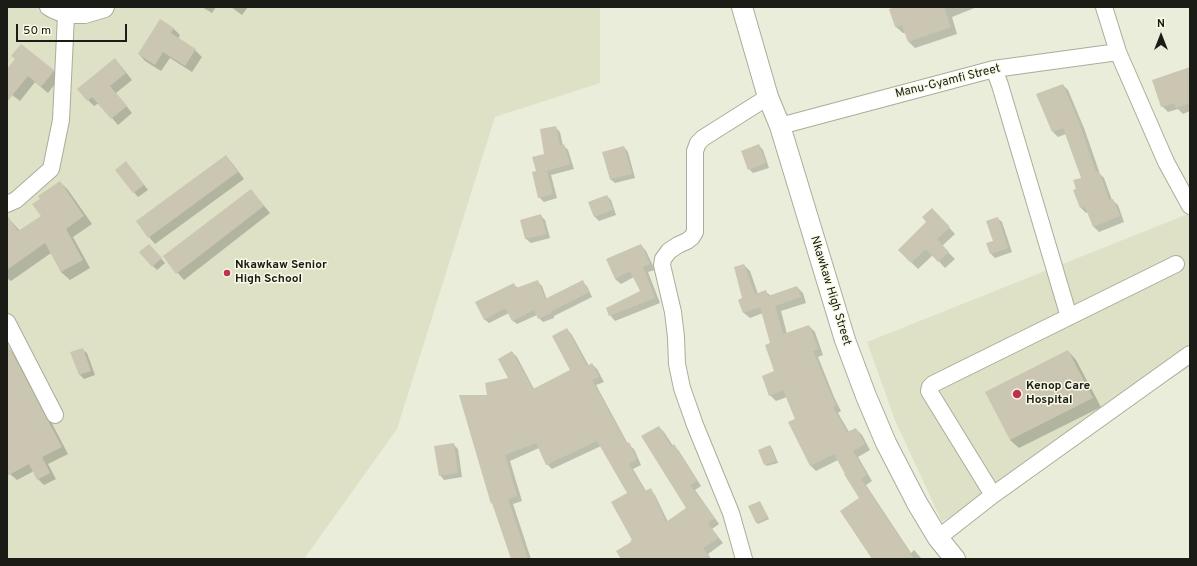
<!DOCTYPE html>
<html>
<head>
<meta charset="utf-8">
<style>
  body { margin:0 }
  #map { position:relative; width:1197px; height:566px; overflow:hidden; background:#eaedd9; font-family:Overpass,sans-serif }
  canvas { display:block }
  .frame { position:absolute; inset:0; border:8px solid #1b1c15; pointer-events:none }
  .north { position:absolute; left:1141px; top:16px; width:40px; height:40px; -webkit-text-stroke:3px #f8fae6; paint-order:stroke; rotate:0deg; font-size:11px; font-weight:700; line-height:16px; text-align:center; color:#1b1c15 }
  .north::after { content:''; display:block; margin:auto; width:14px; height:18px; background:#1b1c15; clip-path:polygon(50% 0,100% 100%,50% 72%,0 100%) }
  .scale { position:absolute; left:16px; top:24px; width:111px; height:18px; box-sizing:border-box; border:2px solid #1b1c15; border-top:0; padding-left:5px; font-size:12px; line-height:14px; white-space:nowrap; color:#1b1c15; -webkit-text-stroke:3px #f8fae6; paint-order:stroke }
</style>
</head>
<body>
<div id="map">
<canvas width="1197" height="566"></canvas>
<div class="frame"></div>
<div class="north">N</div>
<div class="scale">50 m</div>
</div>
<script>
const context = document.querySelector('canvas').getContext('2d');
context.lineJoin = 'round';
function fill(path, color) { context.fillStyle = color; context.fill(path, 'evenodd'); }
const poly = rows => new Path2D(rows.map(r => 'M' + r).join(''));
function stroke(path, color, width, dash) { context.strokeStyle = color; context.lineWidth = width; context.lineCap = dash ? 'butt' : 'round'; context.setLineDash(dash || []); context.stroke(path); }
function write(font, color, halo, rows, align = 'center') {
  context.font = font + ' Overpass,sans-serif'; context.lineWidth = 3; context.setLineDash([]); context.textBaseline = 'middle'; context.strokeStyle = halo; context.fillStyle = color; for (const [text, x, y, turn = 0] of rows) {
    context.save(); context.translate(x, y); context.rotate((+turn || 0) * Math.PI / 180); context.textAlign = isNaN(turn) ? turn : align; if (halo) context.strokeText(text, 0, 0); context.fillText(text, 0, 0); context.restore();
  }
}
const built = poly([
  [7,7,600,7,600,83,495,117,397,429,304,559,7,559],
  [1188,214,1190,217,1190,367,942,522,895,420,867,342]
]);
const shadow = poly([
  [202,7,216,7,212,13],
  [231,7,248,7,242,15],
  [899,7,977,7,952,17,957,34,915,48,909,42,905,33,903,33,896,27,890,10],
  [161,21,174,29,180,35,178,39,195,50,202,57,192,72,170,58,161,71,145,61,139,54],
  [121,66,132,80,116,93,132,113,118,125,99,103,94,106,88,100],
  [1190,68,1190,111,1183,114,1178,109,1168,112,1162,106],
  [7,70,53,70,60,77,48,93,35,82,20,101,7,91],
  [1063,85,1068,90,1084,128,1100,174,1104,178,1112,200,1118,205,1124,222,1099,232,1094,227,1088,212,1086,213,1081,208,1078,190,1082,178,1066,134,1058,137,1053,132],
  [555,127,560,132,563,146,564,146,568,150,574,169,551,175,557,198,544,202,539,197,537,171],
  [759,145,763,150,769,168,753,173,749,169],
  [624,147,628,152,635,178,615,183,610,179,603,153],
  [226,156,232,163,244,179,155,244,149,237],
  [130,167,148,190,138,197,116,170],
  [60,182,68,190,92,224,73,237,90,268,70,280,61,272,51,253,11,281,7,278,7,224,11,221,20,231,42,216,41,199],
  [251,190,270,213,184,280,164,257],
  [607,196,611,200,616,215,599,221,595,217,590,202],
  [932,209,955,234,942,246,955,259,945,268,933,255,918,269,899,250,928,222],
  [540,215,545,220,550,238,531,243,526,239,522,220],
  [997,218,1002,222,1012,252,995,258,991,254,994,242],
  [641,245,646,251,655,270,648,272,660,303,615,321,610,315,641,291,634,277,621,284,615,279],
  [153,249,165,263,157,270,153,266],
  [744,265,750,271,758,294,765,291,771,296,797,287,803,293,806,303,781,311,787,334,809,326,815,332,823,355,818,357,834,397,841,411,838,413,849,432,856,429,862,435,870,450,858,457,872,481,866,485,911,553,914,550,922,559,873,559,861,499,838,460,816,471,810,465,796,420,787,397,776,401,770,395,776,372,772,344,763,313,750,318,744,313],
  [537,281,542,286,547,300,582,282,587,286,592,297,554,316,554,318,543,322,539,318,537,315,517,324,512,320,509,313,489,323,484,319,513,284,518,288],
  [567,329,572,335,589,366,592,364,597,369,604,382,596,385,628,444,634,449,641,465,633,469,646,491,650,489,655,495,668,522,688,508,659,427,664,432,673,446,674,446,679,451,701,486,695,490,719,524,712,529,723,543,708,554,711,559,623,559,633,540,629,493,601,446,552,469,547,464,539,448,510,461,522,501,513,504,531,559,512,559,494,505,492,503,489,396,509,379,512,352,517,357,534,389,571,370],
  [9,349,16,355,68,454,48,464,56,479,44,485,38,479,34,471,17,480,10,474,7,468,7,350],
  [82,349,87,353,95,375,84,379,80,375,72,353],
  [1068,351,1076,360,1101,407,1019,448,1010,440],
  [453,444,458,449,462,477,444,480,440,475],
  [770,446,772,448,778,463,767,466,765,464],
  [760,502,769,519,758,524,756,522]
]);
const building = poly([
  [896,7,944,7,951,27,908,42,902,25,895,27,889,9],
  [160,19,174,28,171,33,196,49,185,66,163,52,155,65,138,54],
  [21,44,54,70,54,71,41,87,28,76,7,102,7,69,15,59,11,56],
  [115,58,126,73,110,86,127,106,111,119,92,97,87,101,77,89],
  [1190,67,1190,103,1176,108,1174,103,1161,107,1152,80],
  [1063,84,1079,122,1096,172,1099,171,1109,200,1113,199,1120,216,1093,227,1085,207,1080,208,1073,190,1076,189,1073,180,1081,178,1063,128,1052,132,1036,94],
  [556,126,560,146,564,144,570,164,547,171,553,194,538,198,532,172,536,171,532,157,544,154,540,129],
  [759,144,766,163,748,170,741,151],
  [624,146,632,174,610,179,602,152],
  [226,155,238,172,148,238,136,221],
  [126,161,144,185,133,193,115,170],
  [60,181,84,216,66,229,83,260,61,272,45,243,7,270,7,215,18,231,41,216,32,204,40,199,38,196],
  [251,189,264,206,176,274,163,256],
  [607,195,613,210,594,217,588,202],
  [932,208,950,227,937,239,949,252,938,262,926,249,911,263,898,250,926,222,922,217],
  [541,214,546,234,525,239,520,220],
  [998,217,1008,248,990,254,986,243,993,241,986,221],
  [149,244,162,258,152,267,139,252],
  [641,244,650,264,643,267,655,298,609,316,606,308,640,291,630,271,615,279,606,259],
  [744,264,755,294,766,290,768,296,797,286,801,297,775,306,783,334,809,325,818,349,813,351,829,390,836,405,833,407,847,432,856,428,865,444,853,451,867,475,861,479,914,559,872,559,840,511,859,498,844,474,845,474,834,454,810,466,788,422,795,419,783,390,769,396,762,376,774,371,765,345,770,343,760,307,743,313,738,300,742,298,734,267],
  [538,280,545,299,583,280,589,292,550,312,551,313,538,319,534,310,512,321,505,308,484,320,475,302,514,283,516,288],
  [567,328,587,366,592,363,599,377,592,380,627,444,629,442,637,459,629,464,645,491,651,488,666,522,686,508,641,436,659,426,671,446,674,444,697,481,690,485,715,518,708,523,719,538,703,548,711,559,621,559,616,551,631,542,630,541,632,540,611,502,627,493,597,441,546,465,536,443,505,455,517,496,508,499,528,559,511,559,492,503,491,504,459,395,487,395,485,383,508,378,498,359,512,351,533,389,570,370,552,336],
  [7,343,62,447,42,457,50,473,37,480,29,464,7,476],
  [83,348,91,371,79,375,70,352],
  [1068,350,1093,398,1010,440,985,392],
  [454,443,458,473,439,476,434,446],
  [770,445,776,461,764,465,758,450],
  [760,501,768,517,756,523,748,506]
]);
const minor = poly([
  [48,7,53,10,66,15,85,15,105,9,106,7],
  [1104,7,1118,52,1166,162,1190,206],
  [994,69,1000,85,1069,317],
  [780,126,994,69,1118,52],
  [7,204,16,200,51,169,61,120,66,15],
  [7,322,55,415],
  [993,495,929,391,930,387,933,384,1176,264],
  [938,538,993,495,1190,354],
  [744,559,731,513,695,425,682,388,677,364,676,337,673,312,662,265,663,259,669,251,678,245,687,241,692,237,695,232,695,151,698,143,703,138,768,97]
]);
const major = poly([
  [742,7,768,97,780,126,845,340,866,396,886,443,917,503,938,538,955,559]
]);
const markers = [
  [227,273,4,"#c1314e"],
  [1017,394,5,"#c1314e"]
];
const streetNames = [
  ["Manu-Gyamfi Street",948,82,-14],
  ["Nkawkaw High Street",830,291,73]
];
const poiNames = [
  ["Nkawkaw Senior",235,266],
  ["High School",235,280],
  ["Kenop Care",1026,387],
  ["Hospital",1026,401]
];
fill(built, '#dee1c6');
fill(shadow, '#0003');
fill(building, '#cbc6b2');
stroke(minor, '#aaad99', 18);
stroke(major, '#aaad99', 22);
stroke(minor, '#fff', 16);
stroke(major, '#fff', 20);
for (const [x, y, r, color] of markers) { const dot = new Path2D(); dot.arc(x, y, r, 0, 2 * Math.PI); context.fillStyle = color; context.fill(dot); stroke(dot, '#f8fae6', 1.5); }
write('12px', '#1b1c15', '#f8fae6', streetNames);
write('bold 12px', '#1b1c15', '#f8fae6', poiNames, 'left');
</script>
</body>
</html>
